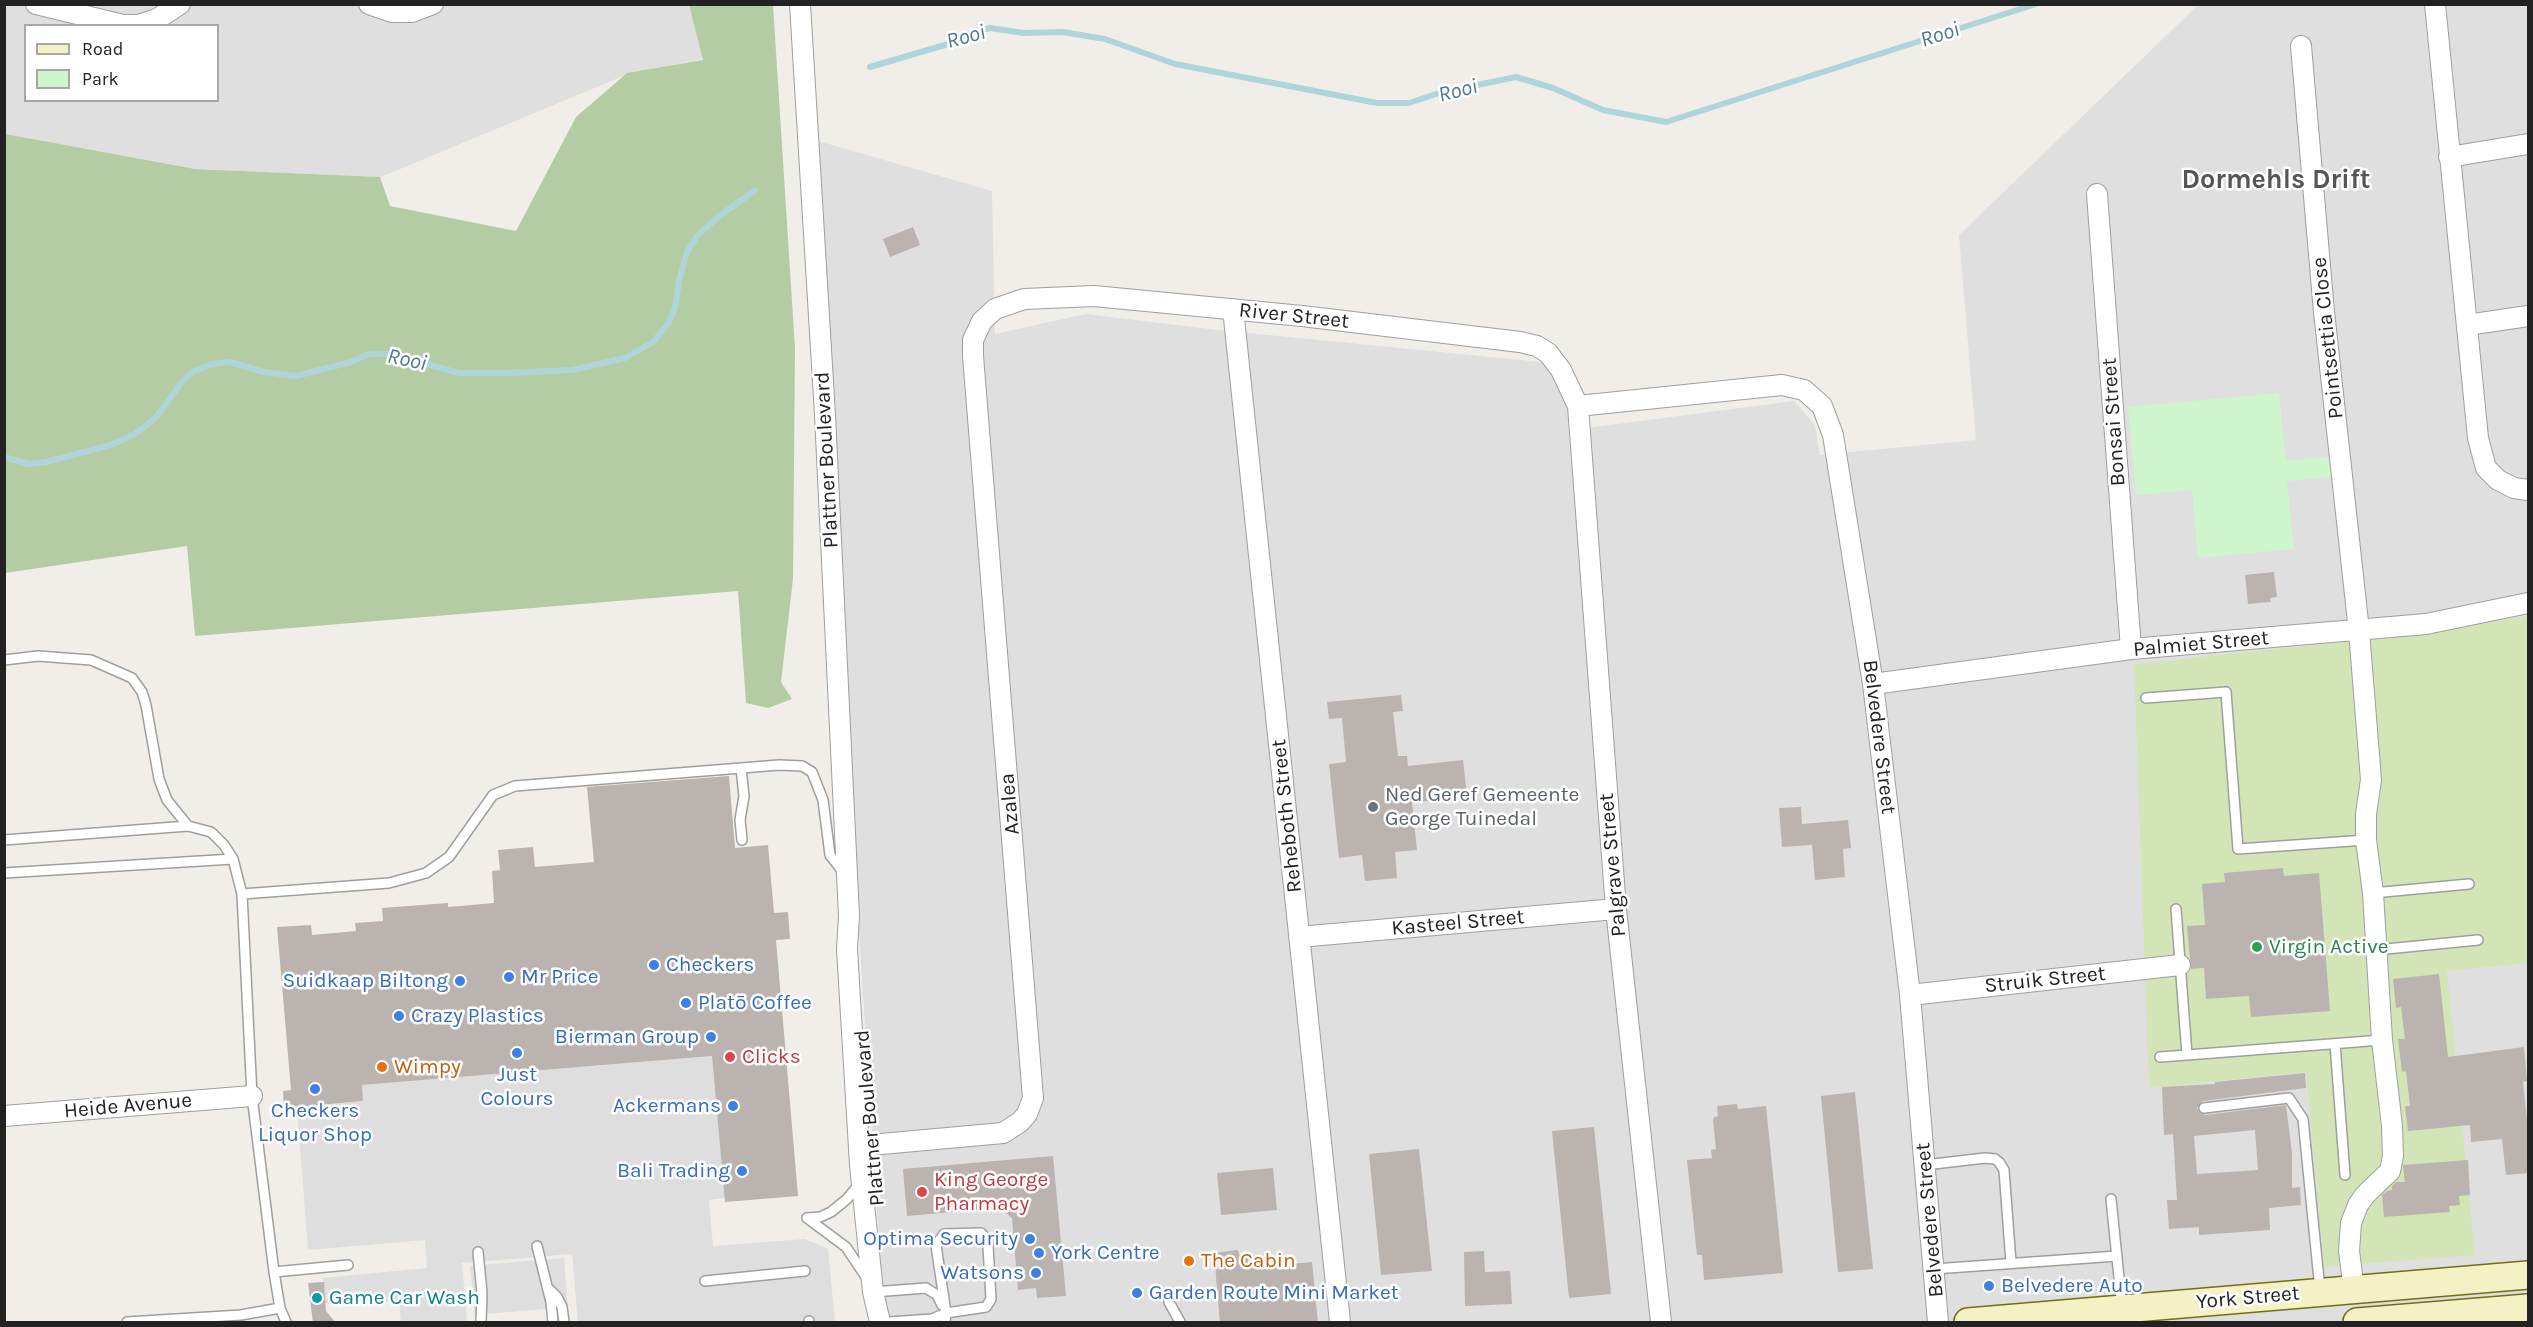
<!DOCTYPE html>
<html>
<head>
<meta charset="utf-8">
<style>
  body { margin:0 }
  #map { position:relative; width:2533px; height:1327px; overflow:hidden; background:#f1eeea; font-family:Karla,sans-serif }
  canvas { display:block }
  .frame { position:absolute; inset:0; border:6px solid #222; pointer-events:none }
  .legend { position:absolute; left:24px; top:24px; width:195px; height:78px; box-sizing:border-box; background:#fff; border:2px solid #a7a7a7; margin:0; padding:8px 10px; list-style:none; font-size:18px; color:#222 }
  .legend li { display:flex; align-items:center; gap:12px; height:30px }
  .legend b { width:30px; border:2px solid #a7a7a7 }
</style>
</head>
<body>
<div id="map">
<canvas width="2533" height="1327"></canvas>
<div class="frame"></div>
<ul class="legend">
<li><b style="height:8px;background:#f4f1c5"></b>Road</li>
<li><b style="height:16px;background:#cff5cd"></b>Park</li>
</ul>
</div>
<script>
const context = document.querySelector('canvas').getContext('2d');
context.lineJoin = 'round';
function fill(path, color) { context.fillStyle = color; context.fill(path, 'evenodd'); }
const poly = rows => new Path2D(rows.map(r => 'M' + r).join(''));
function stroke(path, color, width, dash) { context.strokeStyle = color; context.lineWidth = width; context.lineCap = dash ? 'butt' : 'round'; context.setLineDash(dash || []); context.stroke(path); }
function write(font, color, halo, rows, align = 'center') {
  context.font = font + ' Karla,sans-serif'; context.lineWidth = 5; context.setLineDash([]); context.textBaseline = 'middle'; context.strokeStyle = halo; context.fillStyle = color; for (const [text, x, y, turn = 0] of rows) {
    context.save(); context.translate(x, y); context.rotate((+turn || 0) * Math.PI / 180); context.textAlign = isNaN(turn) ? turn : align; if (halo) context.strokeText(text, 0, 0); context.fillText(text, 0, 0); context.restore();
  }
}
const residential = poly([
  [5,5,689,5,703,59,628,74,381,177,197,169,109,160,5,137],
  [26,26,218,26,218,100,26,100],
  [2198,5,2528,5,2528,1322,884,1322,808,138,992,191,995,334,1086,314,1218,330,1541,362,1554,378,1567,401,1571,430,1794,401,1815,425,1820,455,1976,440,1959,235]
]);
const grass = poly([
  [2528,616,2528,963,2447,971,2475,1255,2324,1267,2306,1072,2149,1088,2134,664,2427,633]
]);
const forest = poly([
  [689,5,773,5,795,348,793,579,781,682,792,699,768,708,746,703,738,591,195,636,187,546,5,573,5,134,195,169,380,177,390,206,516,231,576,117,627,73,703,60]
]);
const park = poly([
  [2279,393,2286,461,2331,457,2333,477,2287,481,2294,549,2198,558,2192,490,2136,495,2128,407]
]);
const parking = poly([
  [712,1056,725,1198,709,1200,713,1246,805,1239,828,1249,835,1322,578,1322,572,1254,462,1263,467,1322,401,1322,399,1301,326,1303,323,1278,427,1268,425,1240,308,1250,297,1107,363,1101,362,1085],
  [564,1258,568,1307,475,1315,470,1266],
  [1210,1276,1215,1322,1159,1322,1155,1281]
]);
const stream = poly([
  [870,67,948,44,965,35,990,28,1024,33,1063,32,1105,39,1175,64,1377,103,1409,103,1439,93,1516,77,1553,88,1603,110,1666,122,2036,4],
  [4,457,29,464,46,462,111,445,135,434,148,424,157,416,181,383,192,372,212,364,230,362,264,372,296,376,351,362,369,354,389,354,459,373,509,373,572,370,625,358,653,342,668,324,675,308,679,280,687,252,697,236,718,217,754,191]
]);
const building = poly([
  [913,227,920,245,890,257,883,239],
  [2274,572,2277,597,2270,598,2271,602,2248,604,2245,575],
  [1401,695,1403,711,1393,712,1398,756,1407,756,1408,766,1463,760,1467,796,1412,803,1417,850,1395,852,1397,878,1365,881,1362,855,1339,858,1329,764,1346,762,1342,718,1329,719,1327,702],
  [729,776,735,848,768,845,774,913,788,912,790,939,776,940,798,1196,725,1202,712,1056,362,1085,363,1101,284,1108,283,1091,291,1090,277,927,311,925,312,935,356,931,355,923,383,921,382,908,448,903,448,907,494,903,492,871,500,870,498,850,533,847,535,867,594,862,587,787],
  [1801,807,1802,824,1848,820,1851,848,1843,849,1845,877,1815,880,1812,845,1782,847,1779,808],
  [2283,868,2284,876,2319,873,2330,1011,2251,1017,2249,996,2206,999,2204,968,2191,969,2187,926,2205,925,2202,884,2225,882,2224,873],
  [2439,974,2448,1057,2524,1047,2527,1081,2523,1082,2529,1140,2529,1173,2506,1175,2502,1139,2471,1142,2470,1125,2408,1131,2405,1106,2410,1106,2406,1071,2402,1072,2398,1039,2405,1039,2401,1007,2396,1008,2393,979],
  [2305,1073,2306,1088,2203,1101,2197,1108,2199,1112,2205,1115,2286,1105,2292,1153,2292,1188,2300,1187,2301,1205,2269,1208,2270,1230,2199,1235,2199,1227,2169,1229,2167,1200,2177,1200,2173,1134,2164,1135,2162,1087,2215,1084,2215,1082],
  [2255,1130,2258,1170,2197,1174,2194,1136],
  [1855,1092,1873,1269,1838,1272,1821,1096],
  [1737,1104,1738,1109,1766,1106,1783,1273,1704,1280,1702,1255,1697,1255,1687,1160,1712,1158,1711,1150,1716,1149,1713,1120,1714,1117,1718,1116,1717,1106],
  [1594,1127,1611,1294,1569,1298,1552,1131],
  [1419,1149,1432,1271,1381,1275,1369,1154],
  [1053,1156,1066,1296,1037,1298,1036,1288,1018,1290,1012,1218,1000,1208,907,1216,903,1169],
  [2468,1160,2470,1195,2459,1196,2460,1205,2449,1206,2450,1212,2384,1217,2382,1195,2387,1191,2392,1190,2392,1186,2396,1182,2405,1182,2403,1165],
  [1273,1168,1277,1210,1221,1215,1217,1173],
  [1238,1250,1239,1255,1253,1254,1255,1267,1312,1262,1318,1323,1220,1323,1214,1253],
  [1484,1251,1485,1272,1510,1271,1512,1304,1465,1306,1464,1252],
  [324,1282,326,1311,336,1323,313,1323,308,1283]
]);
const service = poly([
  [4,660,38,656,91,660,132,678,142,692,146,705,159,779,167,800,188,826,211,832,224,845,233,859,242,894,252,1096,274,1272,280,1308,286,1322],
  [2146,698,2226,692,2238,849,2366,840],
  [741,768,744,796,740,820,742,840],
  [4,840,188,826],
  [4,873,233,859],
  [2373,893,2469,884],
  [242,894,389,883,426,873,449,857,493,795,515,786,779,765,802,766,812,772,823,800,830,855,844,873],
  [2176,909,2187,1055,2382,1040],
  [2376,950,2478,940],
  [2335,1044,2345,1175],
  [2160,1057,2187,1055],
  [2204,1108,2289,1098,2303,1119,2320,1290],
  [1925,1165,1985,1158,1995,1159,1999,1162,2004,1170,2011,1263],
  [2111,1199,2122,1307],
  [807,1218,846,1247,866,1277],
  [807,1218,820,1217,831,1212,847,1199,860,1183],
  [537,1246,551,1302,553,1322],
  [478,1252,482,1293,481,1322],
  [1934,1269,2117,1256],
  [274,1272,348,1265],
  [705,1281,805,1271],
  [547,1287,557,1297,562,1307,564,1322],
  [873,1292,926,1288,937,1295,942,1305],
  [1169,1302,1180,1322],
  [809,1321,809,1322],
  [127,1322,241,1315,280,1308],
  [889,1322,932,1319,946,1313,986,1307,991,1299,988,1246,987,1239,981,1233,944,1234,936,1245,946,1313,945,1322]
]);
const minor = poly([
  [36,4,123,25,138,25,157,19,180,4],
  [369,4,392,12,412,12,433,4],
  [800,4,825,415,849,916,847,949,860,1165,873,1292,880,1322],
  [2435,4,2478,438,2486,468,2498,480,2514,488,2528,490],
  [2301,46,2324,312,2359,631,2371,780,2366,814,2366,840,2373,893,2382,1040,2392,1126,2393,1156,2390,1171,2365,1195,2358,1205,2351,1223,2349,1251,2354,1290],
  [2449,157,2528,144],
  [2097,194,2131,649],
  [1233,309,1340,1322],
  [2467,325,2528,316],
  [1578,406,1782,385,1804,390,1822,406,1833,435,1873,684,1910,995,1938,1322],
  [1873,684,2131,649,2426,624,2528,603],
  [1299,937,1616,909],
  [1910,995,2180,965],
  [4,1116,252,1096],
  [859,1146,1003,1133,1020,1122,1027,1114,1033,1098,973,356,973,340,982,321,995,309,1024,299,1094,296,1302,316,1520,342,1537,346,1548,353,1561,370,1578,406,1616,909,1661,1322]
]);
const secondary = poly([
  [1968,1322,2528,1275],
  [2357,1322,2528,1308]
]);
const markers = [
  [1373,807,6,"#6b7280"],
  [2257,947,6,"#2e9e5b"],
  [654,965,6,"#3f7fe0"],
  [509,977,6,"#3f7fe0"],
  [460,981,6,"#3f7fe0"],
  [686,1003,6,"#3f7fe0"],
  [399,1016,6,"#3f7fe0"],
  [711,1037,6,"#3f7fe0"],
  [517,1053,6,"#3f7fe0"],
  [730,1057,6,"#e0444e"],
  [382,1067,6,"#e8710a"],
  [315,1089,6,"#3f7fe0"],
  [733,1106,6,"#3f7fe0"],
  [742,1171,6,"#3f7fe0"],
  [922,1192,6,"#e0444e"],
  [1030,1239,6,"#3f7fe0"],
  [1039,1253,6,"#3f7fe0"],
  [1189,1261,6,"#e8710a"],
  [1036,1273,6,"#3f7fe0"],
  [1989,1286,6,"#3f7fe0"],
  [1137,1293,6,"#3f7fe0"],
  [317,1298,6,"#0f9aa8"]
];
const streetNames = [
  ["River Street",1294,316,6],
  ["Pointsettia Close",2328,338,-96],
  ["Bonsai Street",2114,422,-94],
  ["Plattner Boulevard",827,460,-93],
  ["Palmiet Street",2201,644,-5],
  ["Belvedere Street",1879,737,83],
  ["Azalea",1010,804,-95],
  ["Reheboth Street",1287,816,-96],
  ["Palgrave Street",1613,865,-95],
  ["Kasteel Street",1458,923,-5],
  ["Struik Street",2045,980,-6],
  ["Heide Avenue",128,1106,-5],
  ["Plattner Boulevard",870,1118,-95],
  ["Belvedere Street",1930,1220,-95],
  ["York Street",2248,1298,-5]
];
const worshipNames = [
  ["Ned Geref Gemeente",1385,795],
  ["George Tuinedal",1385,819]
];
const leisureNames = [
  ["Virgin Active",2269,947]
];
const shopNames = [
  ["Checkers",666,965],
  ["Mr Price",521,977],
  ["Suidkaap Biltong",448,981,"right"],
  ["Platō Coffee",698,1003],
  ["Crazy Plastics",411,1016],
  ["Bierman Group",699,1037,"right"],
  ["Just",517,1075,"center"],
  ["Colours",517,1099,"center"],
  ["Ackermans",721,1106,"right"],
  ["Checkers",315,1111,"center"],
  ["Liquor Shop",315,1135,"center"],
  ["Bali Trading",730,1171,"right"],
  ["Optima Security",1018,1239,"right"],
  ["York Centre",1051,1253],
  ["Watsons",1024,1273,"right"],
  ["Belvedere Auto",2001,1286],
  ["Garden Route Mini Market",1149,1293]
];
const healthNames = [
  ["Clicks",742,1057],
  ["King George",934,1180],
  ["Pharmacy",934,1204]
];
const foodNames = [
  ["Wimpy",394,1067],
  ["The Cabin",1201,1261]
];
const cultureNames = [
  ["Game Car Wash",329,1298]
];
const waterNames = [
  ["Rooi",1940,35,-18],
  ["Rooi",966,37,-15],
  ["Rooi",1458,91,-14],
  ["Rooi",407,360,12]
];
const districtNames = [
  ["Dormehls Drift",2276,180]
];
fill(residential, '#e0dfdf');
fill(grass, '#d3e5b6');
fill(forest, '#b4cca3');
fill(park, '#cff5cd');
fill(parking, '#dedede');
stroke(stream, '#afd5da', 6);
fill(building, '#bab3b0');
stroke(service, '#9f9f9f', 12);
stroke(minor, '#9f9f9f', 22);
stroke(secondary, '#716f11', 30);
stroke(service, '#fff', 9);
stroke(minor, '#fff', 20);
stroke(secondary, '#f4f1c5', 27);
for (const [x, y, r, color] of markers) { const dot = new Path2D(); dot.arc(x, y, r, 0, 2 * Math.PI); context.fillStyle = color; context.fill(dot); stroke(dot, '#fff', 2); }
write('21px', '#222', '#fff', streetNames);
write('21px', '#5b616d', '#fff', worshipNames, 'left');
write('21px', '#27864d', '#fff', leisureNames, 'left');
write('21px', '#366cbe', '#fff', shopNames, 'left');
write('21px', '#be3a42', '#fff', healthNames, 'left');
write('21px', '#c56008', '#fff', foodNames, 'left');
write('21px', '#0d838f', '#fff', cultureNames, 'left');
write('italic 22px', '#4c7892', '#fff', waterNames);
write('bold 27px', '#555', '#fff', districtNames);
</script>
</body>
</html>
